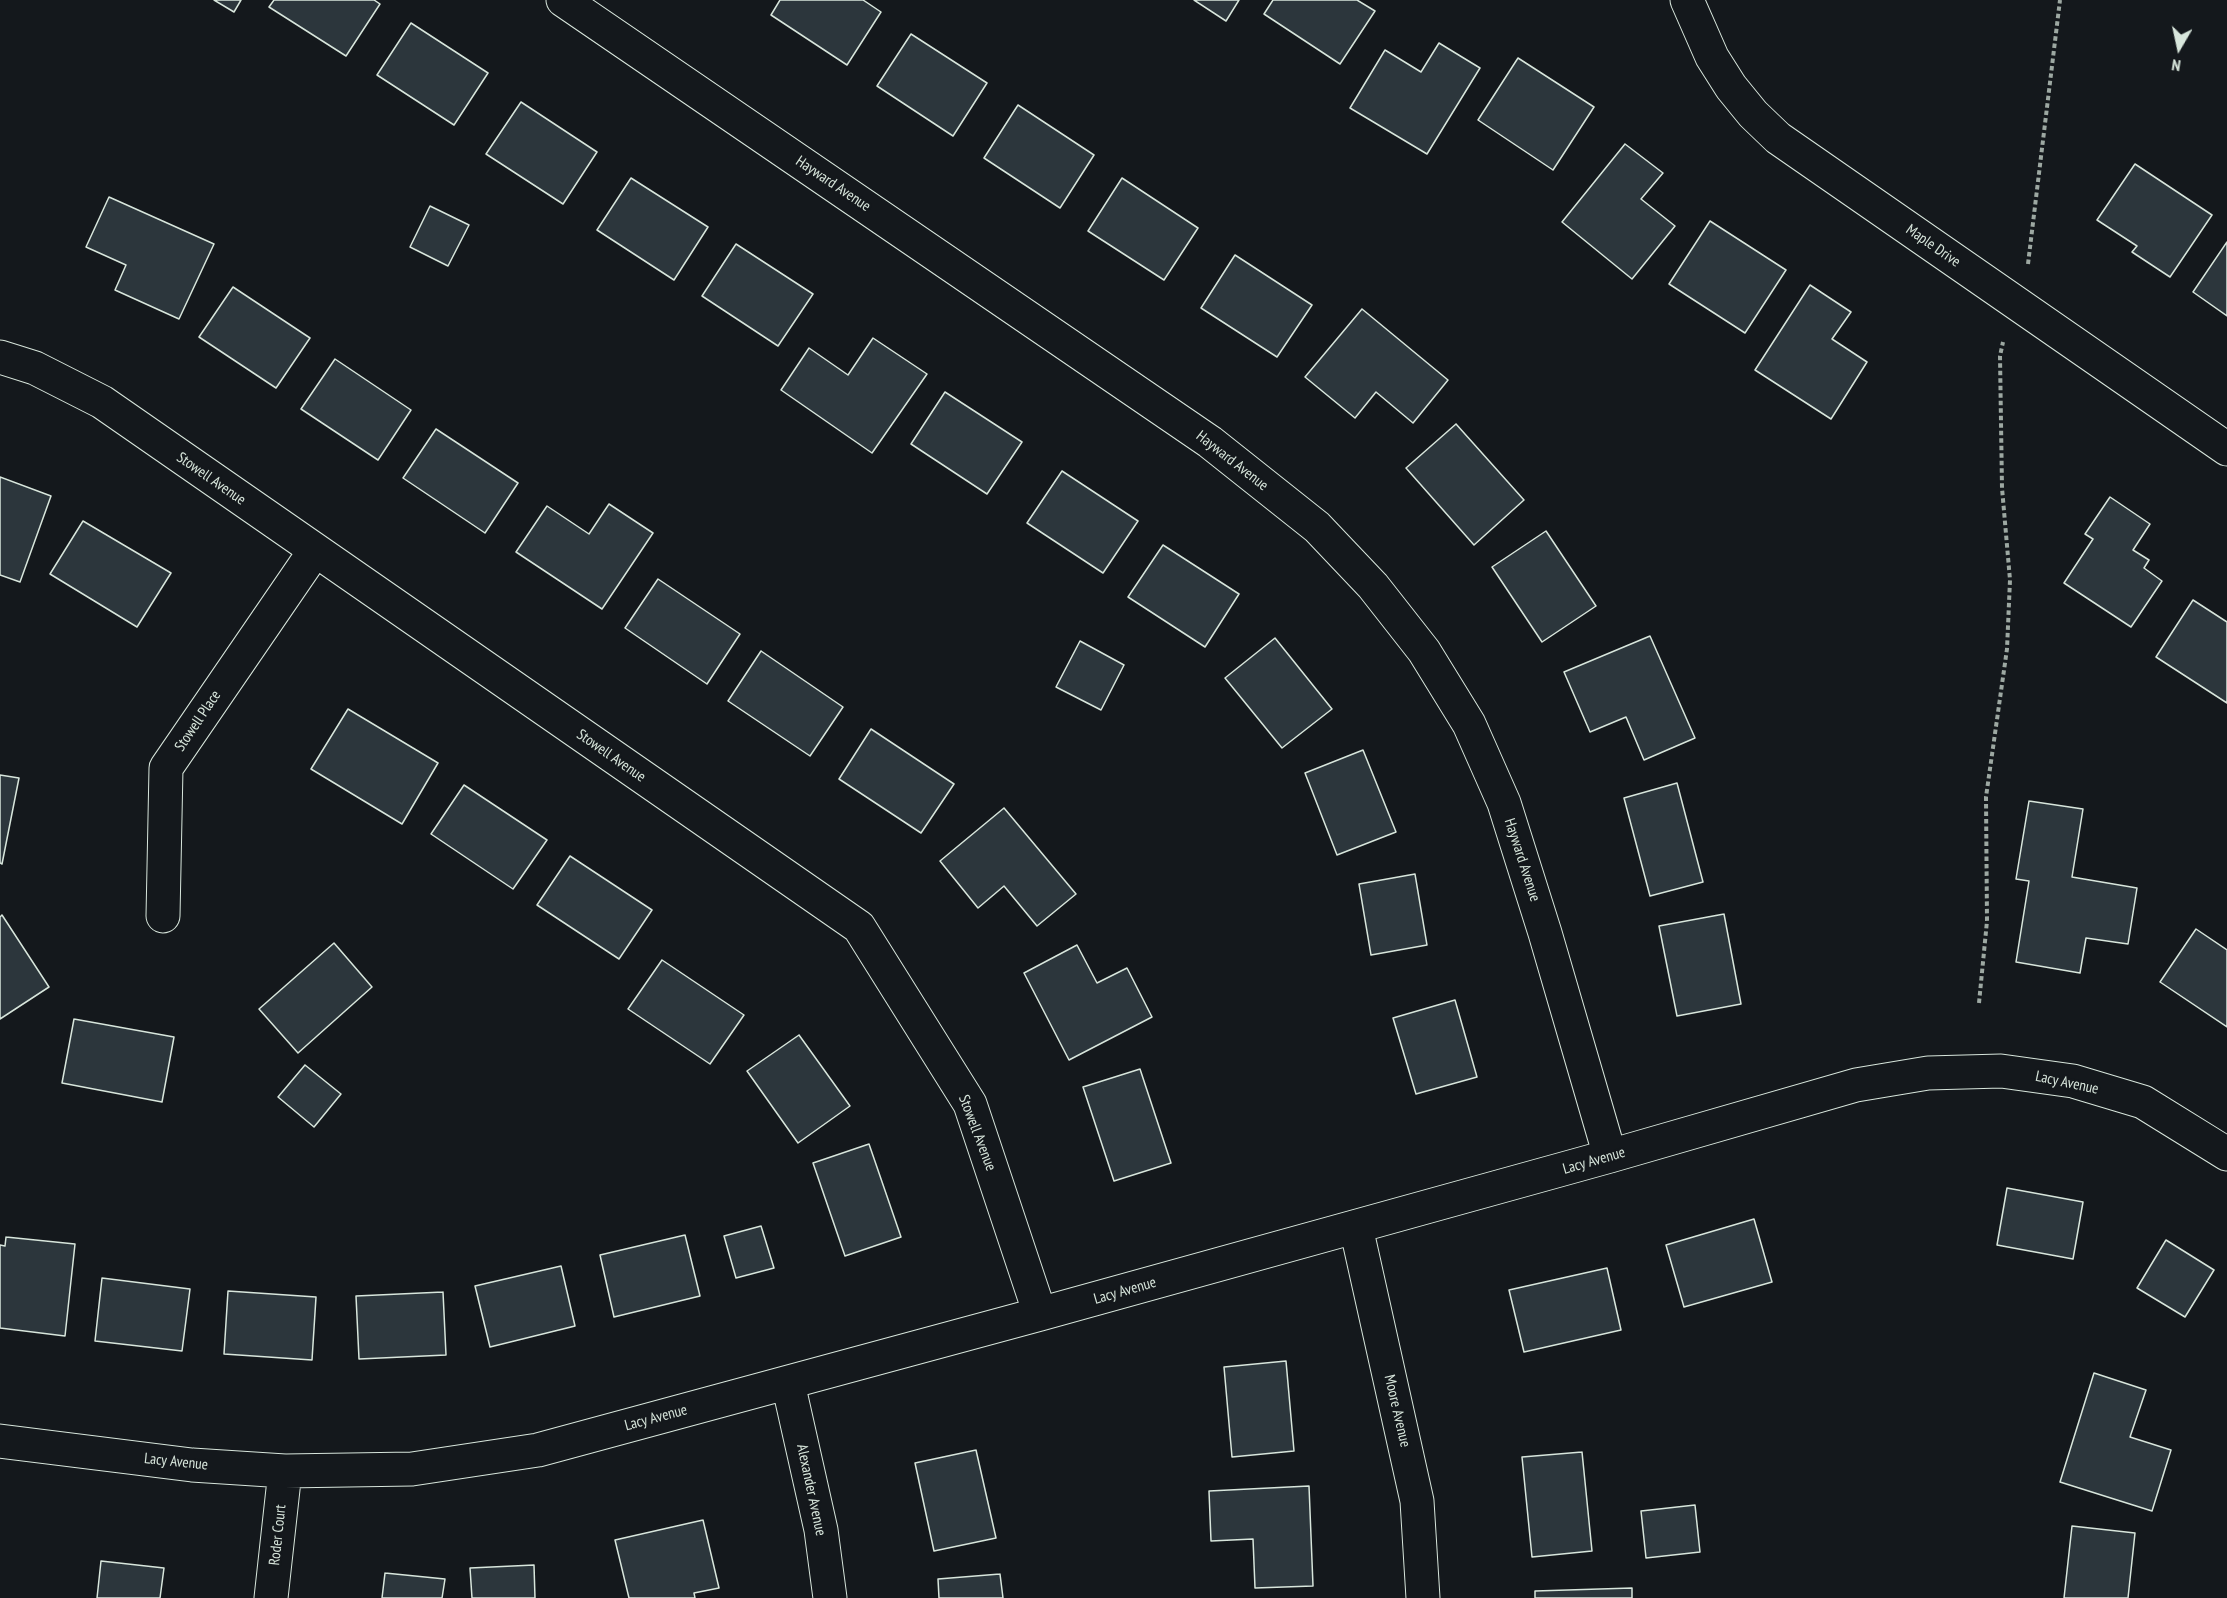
<!DOCTYPE html>
<html>
<head>
<meta charset="utf-8">
<style>
  body { margin:0 }
  #map { position:relative; width:2227px; height:1598px; overflow:hidden; background:#14181c; font-family:"PT Sans Narrow",sans-serif }
  canvas { display:block }
  .north { position:absolute; left:2149px; top:18px; width:60px; height:60px; -webkit-text-stroke:4px #14181c; paint-order:stroke; rotate:189deg; font-size:16px; font-weight:700; line-height:24px; text-align:center; color:#d8e6dc }
  .north::after { content:''; display:block; margin:auto; width:21px; height:27px; background:#d8e6dc; clip-path:polygon(50% 0,100% 100%,50% 72%,0 100%) }
</style>
</head>
<body>
<div id="map">
<canvas width="2227" height="1598"></canvas>
<div class="north">N</div>
</div>
<script>
const context = document.querySelector('canvas').getContext('2d');
context.lineJoin = 'round';
function fill(path, color) { context.fillStyle = color; context.fill(path, 'evenodd'); }
const poly = rows => new Path2D(rows.map(r => 'M' + r).join(''));
function stroke(path, color, width, dash) { context.strokeStyle = color; context.lineWidth = width; context.lineCap = dash ? 'butt' : 'round'; context.setLineDash(dash || []); context.stroke(path); }
function write(font, color, halo, rows, align = 'center') {
  context.font = font + ' "PT Sans Narrow",sans-serif'; context.lineWidth = 4.5; context.setLineDash([]); context.textBaseline = 'middle'; context.strokeStyle = halo; context.fillStyle = color; for (const [text, x, y, turn = 0] of rows) {
    context.save(); context.translate(x, y); context.rotate((+turn || 0) * Math.PI / 180); context.textAlign = isNaN(turn) ? turn : align; if (halo) context.strokeText(text, 0, 0); context.fillText(text, 0, 0); context.restore();
  }
}
const building = poly([
  [214,0,241,0,234,12,214,0],
  [274,0,374,0,380,4,346,56,269,7,274,0],
  [780,0,863,0,881,12,847,65,771,15,780,0],
  [1194,0,1239,0,1226,21,1194,0],
  [1273,0,1357,0,1375,11,1340,64,1264,14,1273,0],
  [411,23,488,73,454,125,377,75,411,23],
  [911,34,987,83,953,136,877,86,911,34],
  [1439,43,1480,68,1427,154,1350,108,1385,50,1421,72,1439,43],
  [1518,58,1594,107,1553,170,1478,120,1518,58],
  [521,102,597,152,563,204,486,154,521,102],
  [1018,105,1094,155,1060,208,984,158,1018,105],
  [1625,144,1663,173,1641,199,1675,226,1632,279,1562,222,1625,144],
  [2135,164,2212,215,2170,277,2132,252,2137,246,2097,220,2135,164],
  [631,178,708,227,674,280,597,230,631,178],
  [1122,178,1198,228,1164,280,1088,231,1122,178],
  [109,197,214,244,179,319,115,290,126,265,86,247,109,197],
  [430,206,469,225,448,266,410,247,430,206],
  [1710,221,1786,270,1745,333,1669,284,1710,221],
  [2227,242,2227,316,2193,292,2227,242],
  [736,244,813,294,778,346,702,296,736,244],
  [1235,255,1312,305,1277,357,1201,308,1235,255],
  [1810,285,1851,312,1832,339,1867,362,1831,419,1755,370,1810,285],
  [233,287,310,338,276,388,199,337,233,287],
  [1362,309,1448,380,1413,423,1376,392,1355,418,1305,377,1362,309],
  [873,338,927,374,872,453,781,390,809,348,848,375,873,338],
  [335,359,411,410,378,460,301,409,335,359],
  [945,392,1022,442,987,494,911,444,945,392],
  [1456,424,1524,500,1474,545,1406,468,1456,424],
  [436,429,518,483,485,533,403,478,436,429],
  [1062,471,1138,521,1103,573,1027,523,1062,471],
  [0,477,51,496,20,582,0,575,0,477],
  [2110,497,2150,524,2133,550,2149,560,2144,568,2162,581,2131,627,2064,583,2093,539,2085,534,2110,497],
  [609,504,653,533,602,609,516,552,547,506,589,534,609,504],
  [83,521,171,573,137,627,50,574,83,521],
  [1546,531,1596,606,1542,642,1492,567,1546,531],
  [1163,545,1239,594,1205,647,1128,597,1163,545],
  [658,579,740,634,707,684,625,628,658,579],
  [2193,600,2227,622,2227,703,2156,657,2193,600],
  [1650,636,1695,738,1644,760,1626,717,1590,732,1564,672,1650,636],
  [1275,638,1332,709,1282,748,1225,678,1275,638],
  [1080,641,1124,665,1101,710,1056,687,1080,641],
  [761,651,843,707,810,756,728,701,761,651],
  [348,709,438,763,402,824,311,769,348,709],
  [871,729,954,784,921,833,839,779,871,729],
  [1363,750,1396,832,1337,855,1305,773,1363,750],
  [0,775,19,778,2,864,0,863,0,775],
  [1677,783,1703,882,1650,896,1624,798,1677,783],
  [464,785,547,840,513,889,431,834,464,785],
  [2029,801,2083,809,2072,877,2137,888,2128,944,2086,938,2080,973,2016,962,2029,881,2016,879,2029,801],
  [1004,808,1076,894,1037,926,1004,886,978,908,940,861,1004,808],
  [570,856,652,910,619,959,537,905,570,856],
  [1415,874,1427,945,1371,955,1359,884,1415,874],
  [1724,914,1741,1004,1677,1016,1659,926,1724,914],
  [2,915,49,987,0,1019,0,917,2,915],
  [2196,929,2227,950,2227,1027,2160,982,2196,929],
  [334,943,372,987,298,1053,259,1009,334,943],
  [1077,945,1097,983,1127,968,1152,1017,1069,1060,1024,973,1077,945],
  [662,960,744,1015,710,1064,628,1009,662,960],
  [1455,1000,1477,1077,1416,1094,1393,1018,1455,1000],
  [74,1019,174,1037,162,1102,62,1083,74,1019],
  [799,1035,850,1106,798,1143,747,1071,799,1035],
  [305,1065,341,1094,314,1127,278,1097,305,1065],
  [1140,1069,1171,1163,1114,1181,1083,1087,1140,1069],
  [869,1144,901,1237,845,1256,813,1163,869,1144],
  [2007,1188,2083,1202,2073,1259,1997,1245,2007,1188],
  [1754,1219,1772,1282,1684,1307,1666,1245,1754,1219],
  [761,1226,774,1268,736,1278,724,1236,761,1226],
  [685,1235,700,1296,614,1317,600,1255,685,1235],
  [6,1237,75,1244,65,1336,0,1328,0,1245,5,1246,6,1237],
  [2166,1240,2214,1270,2185,1317,2137,1288,2166,1240],
  [561,1266,575,1326,490,1347,475,1286,561,1266],
  [1607,1268,1621,1330,1524,1352,1509,1290,1607,1268],
  [102,1278,190,1289,182,1351,95,1341,102,1278],
  [228,1291,316,1297,312,1360,224,1354,228,1291],
  [443,1292,446,1355,359,1359,356,1296,443,1292],
  [1286,1361,1294,1451,1232,1457,1224,1367,1286,1361],
  [2094,1373,2146,1390,2130,1437,2171,1450,2152,1511,2060,1482,2094,1373],
  [976,1450,996,1538,934,1551,915,1463,976,1450],
  [1582,1452,1592,1551,1532,1557,1522,1457,1582,1452],
  [1309,1486,1313,1586,1255,1588,1253,1539,1211,1541,1209,1491,1309,1486],
  [1695,1505,1700,1552,1646,1558,1641,1511,1695,1505],
  [703,1520,719,1588,694,1593,695,1598,629,1598,615,1540,703,1520],
  [2072,1526,2135,1533,2128,1598,2064,1598,2072,1526],
  [101,1561,164,1568,160,1598,97,1598,101,1561],
  [534,1565,535,1598,472,1598,470,1568,534,1565],
  [385,1573,445,1579,442,1598,382,1598,385,1573],
  [1000,1574,1003,1598,939,1598,938,1579,1000,1574],
  [1632,1588,1632,1598,1535,1598,1535,1591,1632,1588]
]);
const path = poly([
  [2028,264,2060,0],
  [1979,1003,1987,921,1986,797,2007,649,2010,580,2002,488,2000,356,2003,342]
]);
const minor = poly([
  [563,0,1210,442,1317,527,1373,586,1424,651,1469,724,1504,803,1545,933,1610,1156],
  [1687,0,1712,57,1731,87,1753,114,1778,138,2227,449],
  [0,357,35,368,102,402,859,927,970,1104,1040,1314],
  [163,916,166,768,314,552],
  [1356,1227,1417,1501,1423,1598],
  [788,1383,821,1530,830,1598],
  [0,1441,192,1465,285,1471,412,1469,538,1450,1040,1314,1610,1156,1856,1085,1928,1073,2001,1071,2073,1081,2143,1102,2227,1154],
  [271,1598,285,1471]
]);
const streetNames = [
  ["Hayward Avenue",833,184,34],
  ["Maple Drive",1933,246,35],
  ["Hayward Avenue",1232,461,38],
  ["Stowell Avenue",211,479,35],
  ["Stowell Place",198,721,-56],
  ["Stowell Avenue",611,756,35],
  ["Hayward Avenue",1522,860,72],
  ["Lacy Avenue",2067,1083,12],
  ["Stowell Avenue",977,1133,69],
  ["Lacy Avenue",1594,1161,-16],
  ["Lacy Avenue",1125,1291,-16],
  ["Moore Avenue",1397,1411,77],
  ["Lacy Avenue",656,1418,-15],
  ["Lacy Avenue",176,1462,6],
  ["Alexander Avenue",811,1490,78],
  ["Roder Court",278,1535,-84]
];
fill(building, '#2c363c');
stroke(building, '#d8e6dc', 1.5);
stroke(minor, '#d8e6dc', 35);
stroke(path, '#9da8a2', 4, [4.5, 3]);
stroke(minor, '#14181c', 33);
write('15px', '#d8e6dc', '#14181c', streetNames);
</script>
</body>
</html>
